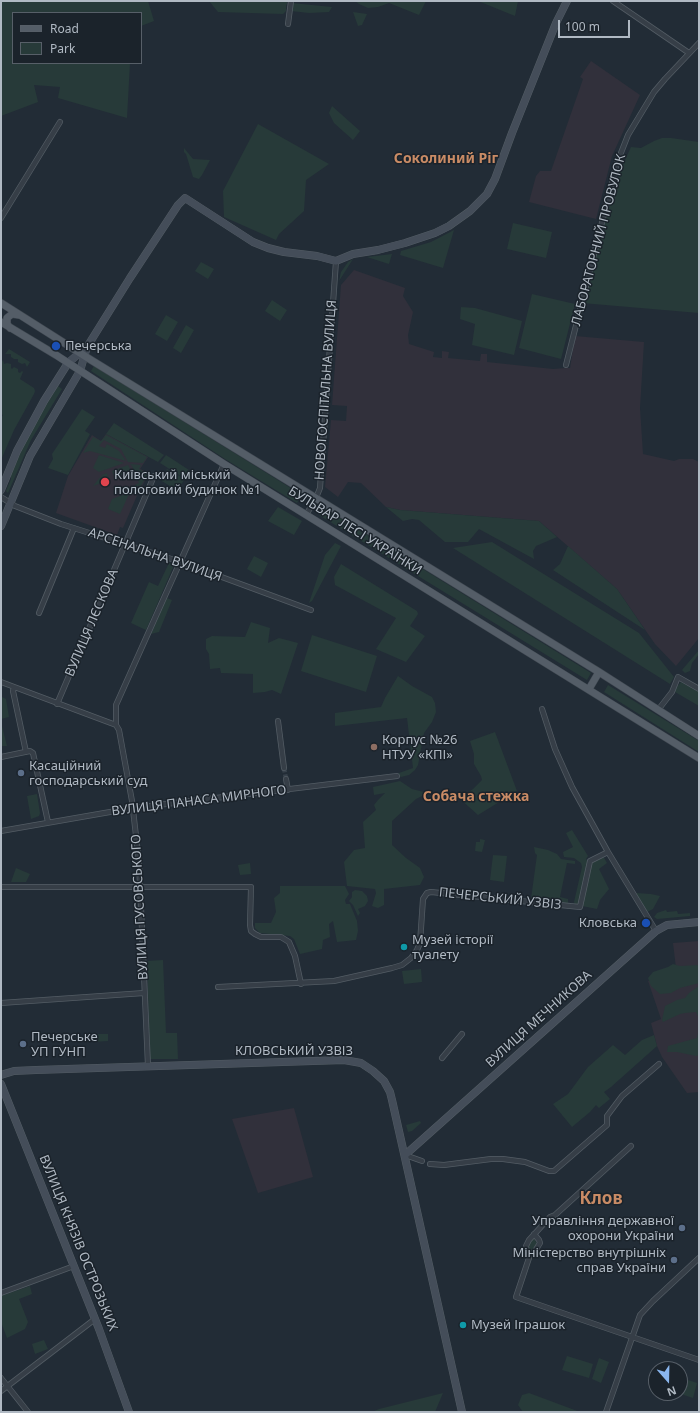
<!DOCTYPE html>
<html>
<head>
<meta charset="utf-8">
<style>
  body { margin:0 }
  #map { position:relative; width:700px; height:1413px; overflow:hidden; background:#222c36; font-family:"Noto Sans",sans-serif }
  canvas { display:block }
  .frame { position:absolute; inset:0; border:2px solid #b0b9c3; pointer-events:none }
  .legend { position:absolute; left:12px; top:12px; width:130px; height:52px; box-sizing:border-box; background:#1b232b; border:1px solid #575f68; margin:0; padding:5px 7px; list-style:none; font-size:12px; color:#b0b9c3 }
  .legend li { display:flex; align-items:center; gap:8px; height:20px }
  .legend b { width:20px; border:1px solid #575f68 }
  .north { position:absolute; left:648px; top:1361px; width:40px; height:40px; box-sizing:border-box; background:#1b232b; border:1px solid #575f68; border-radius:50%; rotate:160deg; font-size:11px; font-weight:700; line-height:16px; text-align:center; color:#b0b9c3 }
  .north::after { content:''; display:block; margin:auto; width:14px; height:18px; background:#8ab6ee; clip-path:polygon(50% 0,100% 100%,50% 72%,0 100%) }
  .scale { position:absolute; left:558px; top:20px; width:72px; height:18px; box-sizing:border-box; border:2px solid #b0b9c3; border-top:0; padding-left:5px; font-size:12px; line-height:14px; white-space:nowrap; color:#b0b9c3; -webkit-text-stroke:3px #1b232b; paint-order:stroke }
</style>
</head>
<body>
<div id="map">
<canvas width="700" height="1413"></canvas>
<div class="frame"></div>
<ul class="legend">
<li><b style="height:5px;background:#545d67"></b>Road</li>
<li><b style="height:11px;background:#273a39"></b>Park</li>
</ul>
<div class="north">N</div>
<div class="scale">100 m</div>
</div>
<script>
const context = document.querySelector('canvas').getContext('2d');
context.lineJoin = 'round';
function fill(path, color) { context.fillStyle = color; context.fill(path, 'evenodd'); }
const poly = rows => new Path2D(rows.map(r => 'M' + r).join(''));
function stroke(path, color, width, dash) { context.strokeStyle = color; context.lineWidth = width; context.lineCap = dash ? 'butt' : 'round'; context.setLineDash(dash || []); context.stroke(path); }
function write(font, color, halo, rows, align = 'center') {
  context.font = font + ' "Noto Sans",sans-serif'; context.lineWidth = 3; context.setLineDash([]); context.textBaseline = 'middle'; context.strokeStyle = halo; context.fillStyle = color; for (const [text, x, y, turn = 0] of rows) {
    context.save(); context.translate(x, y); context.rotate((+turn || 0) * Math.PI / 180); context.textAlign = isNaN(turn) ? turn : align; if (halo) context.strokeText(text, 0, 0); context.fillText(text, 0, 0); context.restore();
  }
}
const medical = poly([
  [591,61,640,95,612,156,596,219,529,202,536,176,540,171,551,171,583,79,580,77],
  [354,270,405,288,403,296,413,312,408,335,409,344,434,352,433,357,442,358,442,351,449,352,448,358,480,361,481,354,487,354,487,362,553,369,566,368,570,368,575,336,644,342,640,408,643,454,674,461,679,459,693,459,699,462,699,638,676,666,655,644,617,589,539,521,400,510,386,507,361,483,348,482,338,497,325,487,331,420,346,421,347,406,332,405,341,285],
  [106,434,148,457,140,469,149,473,136,498,123,528,120,527,117,535,56,513,68,476,92,435,101,441],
  [699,941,699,1092,687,1093,662,1057,657,1046,651,1023,661,1019,648,981,676,968,673,943],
  [294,1108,313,1177,258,1193,232,1119]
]);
const green = poly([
  [1,1,148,1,154,21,141,26,141,13,13,13,13,63,130,63,127,118,58,98,60,87,34,85,38,102,1,116],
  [209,1,287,1,287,4,286,5,286,11,283,14,218,12],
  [355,1,426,1,419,15,389,3,378,7,368,8,359,4],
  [478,1,518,1,515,16],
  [292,3,332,7,329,12,309,13,291,11],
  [353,12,367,14,362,25,358,26],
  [332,106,360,131,353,140,334,123,329,113],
  [258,124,329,164,306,180,304,211,279,234,276,240,224,217,223,191],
  [662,138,671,138,699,142,699,313,582,303,619,173,631,147,641,148,654,141],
  [184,148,193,159,210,160,202,175,199,179,193,177,186,154,184,152],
  [513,223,552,232,546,258,507,249],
  [454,230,443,268,400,255,401,251,431,242],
  [392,254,389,264,367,257],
  [353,259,339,281,341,272,348,262],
  [201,262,214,269,208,279,195,271],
  [532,294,575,304,561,359,519,348],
  [272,300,287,310,280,321,265,311],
  [461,307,475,308,522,321,514,355,472,345,475,324,460,319],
  [166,315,178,322,167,341,155,334],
  [186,325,194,330,181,353,173,348],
  [9,349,30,362,27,367,25,363,22,364,18,362,18,359,14,359,11,357,11,354,5,354],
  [3,360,4,364,7,363,11,364,11,368,12,369,14,367,18,369,18,372,20,373,22,371,23,372,20,379,34,388,35,391,34,394,14,430,1,460,1,418,3,415,1,414,1,363],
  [94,366,302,495,297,503,225,459,91,371],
  [58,386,62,389,31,440,8,493,6,491,11,479,11,474,29,433],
  [82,409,95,417,85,431,90,434,68,475,48,468,53,459,52,454],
  [114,423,164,455,158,462,106,434],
  [106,435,147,457,143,463,128,462,121,449,104,440,99,446,105,448,107,444,119,451,126,461,90,451,83,453,93,437,101,441],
  [99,455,124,463,99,472,93,468],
  [166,455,189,470,184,478,160,463],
  [130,464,141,465,139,469,148,474,141,486,135,486,135,485,139,483,132,466],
  [128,465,131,471,115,478,112,471],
  [167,469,185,479,177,490,160,480],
  [107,473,109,480,93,486,102,475],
  [128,493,129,494,120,514,108,509,112,499],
  [278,507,302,521,294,535,268,521],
  [386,507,400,510,539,521,557,537,536,546,533,551,534,559,479,529,468,542,445,542,419,520,412,519,403,521],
  [324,508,591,673,587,680,319,515],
  [492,542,639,633,674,677,670,684,453,548],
  [335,543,341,546,312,601,309,603,325,555],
  [568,546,617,589,645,630,553,570,560,564],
  [254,556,268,563,261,577,247,569],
  [169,563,174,565,146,630,131,623,149,582,158,586],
  [341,564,417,611,418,614,410,626,425,636,406,662,376,649,396,618,335,585,334,577],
  [167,598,172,600,159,632,151,634],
  [251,622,270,628,268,643,279,638,298,643,281,694,272,690,265,692,253,693,253,674,221,673,220,668,210,669,209,654,206,649,206,639,212,636,245,637],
  [312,635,377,656,366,692,301,671],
  [699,650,699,654,692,663,690,671,685,673,682,670],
  [398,676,412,686,432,697,435,703,436,712,432,722,424,733,418,765,415,770,409,775,401,777,398,775,399,773,413,768,407,718,335,726,335,713,381,707,385,698],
  [681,682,699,692,699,706,675,692,676,688],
  [608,685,699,741,699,752,604,692],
  [2,697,6,699,9,717,1,719],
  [1,722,7,746,1,746],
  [495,732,517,791,478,815,459,798,473,789,482,780,481,776,474,764,474,754,470,741],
  [400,781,412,789,428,793,416,799,392,821,392,845,406,858,420,868,424,877,420,885,384,889,384,905,378,908,372,906,376,893,375,889,347,886,344,862,354,850,365,848,363,822,376,810,374,805,378,800,385,793,374,795,373,787],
  [37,794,40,813,39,816,31,819,27,796],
  [572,830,588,856,586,859,588,862,580,904,578,906,575,905,574,902,582,867,581,863,574,858,564,857,563,852,573,847,566,833],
  [480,839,485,840,482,852,475,851,476,842,480,842],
  [534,847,548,850,557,854,561,859,575,861,575,864,567,863,560,897,568,899,568,903,531,899,537,855,535,853],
  [493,855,507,856,504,882,490,880],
  [603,856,607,863,599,869,609,889,600,900,597,909,582,906,591,862],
  [250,863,251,874,240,875,238,865],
  [16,868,30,874,26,882,11,882],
  [280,886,345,886,349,894,345,900,346,904,350,904,357,921,358,931,356,940,337,942,333,921,329,924,330,937,323,940,322,949,300,954,294,939,290,936,260,933,255,928,255,923,271,923,276,912,274,898,280,893],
  [355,890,362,891,367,896,368,901,365,906,358,909,360,913,358,916,353,905,349,901,352,897,352,892],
  [636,893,651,894,660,896,653,909,647,912],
  [666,910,667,912,677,911,678,914,690,913,690,916,657,919,654,917,657,913],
  [163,960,166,1033,177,1033,178,1059,150,1059,147,961],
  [673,964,680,966,699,965,699,983,680,988,671,993,660,994,651,986,648,978,653,972,668,967],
  [421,969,422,982,404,984,402,971],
  [699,986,699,1018,696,1012,685,1013,680,1014,663,1022,662,1020,665,1006,677,1000,685,998,689,993],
  [699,1028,699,1055,696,1056,677,1052,667,1052,668,1046,697,1038],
  [92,1034,108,1034,108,1041,92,1042],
  [654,1035,657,1046,611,1087,604,1092,610,1099,599,1108,596,1105,590,1112,572,1127,553,1104,568,1094,588,1067,613,1045,625,1055,642,1040],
  [420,1121,421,1123,412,1131,408,1132,406,1125],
  [534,1238,537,1244,533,1251,530,1252,528,1247,530,1242],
  [30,1286,32,1294,19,1299,28,1322,25,1329,7,1338,1,1322,1,1296],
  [44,1340,48,1349,35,1354,32,1344],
  [567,1356,593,1364,589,1378,562,1370],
  [599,1358,609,1362,601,1383,592,1379],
  [685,1379,697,1383,693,1398,681,1394],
  [443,1393,435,1412,372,1412,379,1409],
  [529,1393,580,1412,523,1412,518,1405,522,1395]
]);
const streetTunnel = poly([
  [284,768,286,779]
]);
const street = poly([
  [613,1,689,53],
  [288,24,291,1],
  [1,218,60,122],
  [566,365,617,163,628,135,654,92,665,79,699,43],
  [1,497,15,506,61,524,181,562,311,610],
  [306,515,316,498,320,488,336,261],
  [39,613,74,528],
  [1,682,116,725],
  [14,687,13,691,26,752],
  [57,704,154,476],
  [542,709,555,749,572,787,608,852,656,931],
  [658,710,672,692,678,677,699,689],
  [278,721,284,768],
  [116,725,119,730,132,801,139,862,148,1066],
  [116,725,116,705,224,464],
  [1,757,30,751,33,753,48,822],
  [286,779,288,790],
  [1,831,133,808,397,776],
  [1,887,251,887,250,925,251,931,255,934,261,937,281,937,289,942,295,956,301,984],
  [218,987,334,981,392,968,402,965,411,958,417,950,420,943,423,899,427,893,431,892,580,907,590,861,608,852],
  [1,1003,144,993],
  [442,1058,462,1034],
  [405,1155,422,1161],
  [430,1164,444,1165,491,1159,503,1159,525,1162,549,1171,554,1171,607,1125,607,1116,622,1096,659,1064],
  [534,1234,539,1240,540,1243,535,1251,530,1255,516,1297,699,1360],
  [530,1255,527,1251,526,1246,529,1240,550,1217,555,1215,631,1146],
  [1,1293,74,1266],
  [1,1378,28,1412],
  [1,1391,95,1319],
  [606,1412,640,1315,653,1301,699,1258]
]);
const secondary = poly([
  [1,490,17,451,44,401,68,363,83,350],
  [1,526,30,456,80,371,87,347,130,278,178,205,185,198,253,242,268,248,284,252,317,256,336,261,353,254,378,250,405,243,435,233,449,226,470,211,487,194,495,179,512,133,556,23,567,1],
  [1,1075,14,1071,36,1070,344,1060,361,1063,373,1071,384,1081,390,1092,392,1100,462,1412],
  [1,1084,99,1329,129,1412],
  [405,1155,656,931,667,925,699,922]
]);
const primary = poly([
  [1,303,91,360,599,672,699,736],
  [1,322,56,355,224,464,699,758],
  [10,328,7,324,7,318,12,314,19,315],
  [589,689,599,672]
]);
const markers = [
  [56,346,5,"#1a4fb4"],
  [105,482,5,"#e0444e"],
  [374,747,4,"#8d6e63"],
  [21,773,4,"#5c6f8a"],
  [646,923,5,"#1a4fb4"],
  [404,947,4,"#0f9aa8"],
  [23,1044,4,"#5c6f8a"],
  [682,1228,4,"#5c6f8a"],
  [674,1260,4,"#5c6f8a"],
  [463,1325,4,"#0f9aa8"]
];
const streetNames = [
  ["ЛАБОРАТОРНИЙ ПРОВУЛОК",599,240,-75],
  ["НОВОГОСПІТАЛЬНА ВУЛИЦЯ",326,390,-86],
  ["БУЛЬВАР ЛЕСІ УКРАЇНКИ",355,531,32],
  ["АРСЕНАЛЬНА ВУЛИЦЯ",155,555,19],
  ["ВУЛИЦЯ ЛЄСКОВА",92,623,-67],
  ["ВУЛИЦЯ ПАНАСА МИРНОГО",199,801,-7],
  ["ПЕЧЕРСЬКИЙ УЗВІЗ",500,899,6],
  ["ВУЛИЦЯ ГУСОВСЬКОГО",140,907,-93],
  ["ВУЛИЦЯ МЕЧНИКОВА",539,1019,-42],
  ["КЛОВСЬКИЙ УЗВІЗ",294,1051],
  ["ВУЛИЦЯ КНЯЗІВ ОСТРОЗЬКИХ",78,1243,68]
];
const poiNames = [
  ["Печерська",65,346],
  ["Київський міський",114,475],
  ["пологовий будинок №1",114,490],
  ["Корпус №26",382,740],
  ["НТУУ «КПІ»",382,755],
  ["Касаційний",29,766],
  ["господарський суд",29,781],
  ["Кловська",637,923,"right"],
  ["Музей історії",412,940],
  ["туалету",412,955],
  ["Печерське",31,1037],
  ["УП ГУНП",31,1052],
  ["Управління державної",674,1221,"right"],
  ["охорони України",674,1236,"right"],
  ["Міністерство внутрішніх",666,1253,"right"],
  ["справ України",666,1268,"right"],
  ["Музей Іграшок",471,1325]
];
const neighbourhoodNames = [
  ["Соколиний Ріг",446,159],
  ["Собача стежка",476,797]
];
const districtNames = [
  ["Клов",601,1199]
];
fill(medical, '#31303b');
fill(green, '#273a39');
stroke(streetTunnel, '#37414b', 4.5, [4.5, 2]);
stroke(street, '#535c64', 6);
stroke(secondary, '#535c64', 8);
stroke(primary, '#3f4750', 8);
stroke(street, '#363e47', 4.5);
stroke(secondary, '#444d59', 7);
stroke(primary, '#545d67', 7);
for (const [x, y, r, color] of markers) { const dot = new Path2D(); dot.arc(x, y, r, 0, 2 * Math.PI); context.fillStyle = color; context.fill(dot); stroke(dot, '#1b232b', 1.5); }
write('13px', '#b0b9c3', '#1b232b', streetNames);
write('13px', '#b0b9c3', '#1b232b', poiNames, 'left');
write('bold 14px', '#c98b65', '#1b232b', neighbourhoodNames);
write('bold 17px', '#c98b65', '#1b232b', districtNames);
</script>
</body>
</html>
